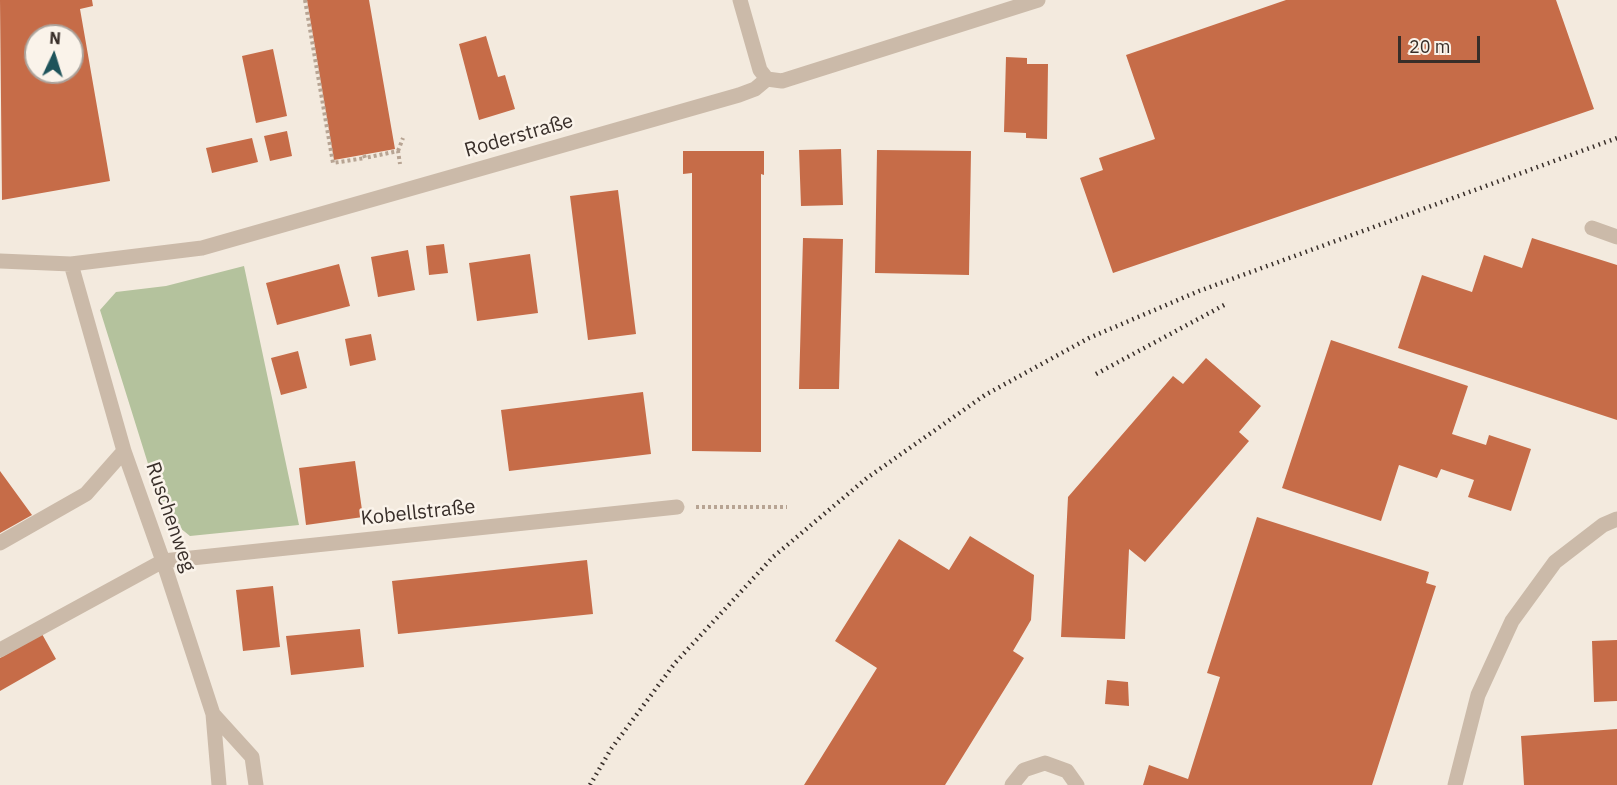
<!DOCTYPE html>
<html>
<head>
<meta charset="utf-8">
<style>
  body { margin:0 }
  #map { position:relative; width:1617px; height:785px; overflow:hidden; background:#f3eade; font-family:"IBM Plex Sans",sans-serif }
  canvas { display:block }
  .north { position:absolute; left:24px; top:24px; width:60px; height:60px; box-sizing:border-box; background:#faf3ea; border:2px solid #aca49d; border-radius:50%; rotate:4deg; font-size:16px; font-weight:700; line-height:24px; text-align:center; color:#382e29 }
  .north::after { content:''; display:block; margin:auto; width:21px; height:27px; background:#1e535a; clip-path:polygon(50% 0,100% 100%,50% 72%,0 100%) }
  .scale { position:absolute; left:1398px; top:36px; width:82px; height:27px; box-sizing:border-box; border:3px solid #382e29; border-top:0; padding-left:8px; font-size:18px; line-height:21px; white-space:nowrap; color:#382e29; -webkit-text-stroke:4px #faf3ea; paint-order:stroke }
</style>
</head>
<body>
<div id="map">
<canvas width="1617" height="785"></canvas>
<div class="north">N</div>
<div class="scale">20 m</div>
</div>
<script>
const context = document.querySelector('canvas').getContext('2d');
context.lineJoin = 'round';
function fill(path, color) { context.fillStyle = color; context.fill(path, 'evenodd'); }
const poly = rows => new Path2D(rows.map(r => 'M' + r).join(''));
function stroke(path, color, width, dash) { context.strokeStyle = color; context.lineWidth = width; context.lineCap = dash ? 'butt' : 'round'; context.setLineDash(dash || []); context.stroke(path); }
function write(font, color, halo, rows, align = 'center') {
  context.font = font + ' "IBM Plex Sans",sans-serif'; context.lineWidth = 5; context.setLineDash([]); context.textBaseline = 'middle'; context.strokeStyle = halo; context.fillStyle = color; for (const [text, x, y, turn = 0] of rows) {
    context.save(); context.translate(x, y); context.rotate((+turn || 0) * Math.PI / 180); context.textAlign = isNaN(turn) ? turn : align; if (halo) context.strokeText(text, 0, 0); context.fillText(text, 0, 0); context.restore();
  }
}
const green = poly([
  [244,266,299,525,190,536,164,515,100,310,116,292,166,286]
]);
const building = poly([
  [0,0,92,0,93,6,80,9,110,181,2,200],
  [36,36,72,36,72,72,36,72],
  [307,0,369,0,395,149,334,160],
  [1286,0,1556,0,1594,109,1113,273,1080,178,1103,170,1099,158,1155,139,1126,55],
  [486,36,498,77,505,75,515,109,479,120,459,44],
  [273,49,287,116,256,123,242,56],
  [1006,57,1027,58,1027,64,1048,64,1047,139,1026,138,1026,133,1004,132],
  [287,131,292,156,270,161,264,136],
  [252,138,258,162,212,173,206,148],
  [841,149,843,205,801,206,799,150],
  [877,150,971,151,969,275,875,273],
  [683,151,764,151,764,175,761,174,761,452,692,451,692,173,683,174],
  [618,190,636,334,588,340,570,196],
  [803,238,843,239,839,389,799,389],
  [1532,238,1617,265,1617,420,1398,348,1422,275,1472,292,1484,255,1522,268],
  [444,244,448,273,429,275,426,246],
  [408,250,415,290,378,297,371,257],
  [530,254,538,313,477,321,469,263],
  [339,264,350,306,277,325,266,283],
  [371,334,376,360,350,366,345,339],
  [1331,340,1468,386,1452,434,1486,445,1489,435,1531,449,1511,511,1468,497,1474,480,1441,469,1437,478,1399,465,1381,521,1282,488],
  [298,351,307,388,281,395,271,358],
  [1206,358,1261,406,1239,432,1249,441,1145,562,1129,549,1125,639,1061,637,1068,497,1173,376,1183,384],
  [643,392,651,454,509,471,501,410],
  [355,461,363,517,306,525,299,468],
  [0,471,32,515,0,533],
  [1257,517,1429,572,1426,583,1436,586,1372,785,1143,785,1149,765,1188,779,1220,677,1207,673],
  [970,536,1034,575,1031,620,1013,651,1024,658,945,785,804,785,877,668,835,641,899,539,949,570],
  [587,560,593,614,398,634,392,581],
  [273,586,280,647,243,651,236,590],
  [360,629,364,667,291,675,286,636],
  [42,634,56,659,0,691,0,658],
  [1617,640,1617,701,1594,702,1592,641],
  [1107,680,1128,682,1129,706,1105,704],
  [1617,729,1617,785,1524,785,1521,736]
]);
const path = poly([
  [305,0,333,163,365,158],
  [398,151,403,138],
  [364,155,365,158,398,151,400,164],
  [696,507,787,507]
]);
const minor = poly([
  [740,0,760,70,767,79],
  [1592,228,1617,237],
  [0,261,71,264,202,248,739,95,755,89,767,79,782,81,1038,0],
  [71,264,124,451,163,561,213,714,219,785],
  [0,543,86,494,124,451],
  [0,650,163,561,677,507],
  [213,714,252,757,256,785],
  [1012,785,1024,770,1045,763,1067,771,1077,785],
  [1455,785,1478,695,1512,621,1555,562,1603,525,1617,519]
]);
const rail = poly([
  [1096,374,1226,304],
  [590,785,611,749,675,663,773,557,867,478,985,395,1089,338,1199,291,1617,138]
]);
const streetNames = [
  ["Roderstraße",519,136,-16],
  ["Kobellstraße",418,513,-6],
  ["Ruschenweg",170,517,71]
];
fill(green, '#b4c29d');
fill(building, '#c66c48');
stroke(path, '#b7a493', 4, [3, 3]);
stroke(minor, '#cbbaa9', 15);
stroke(rail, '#382e29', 4.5, [1.5, 4.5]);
write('20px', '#382e29', '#faf3ea', streetNames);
</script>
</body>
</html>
